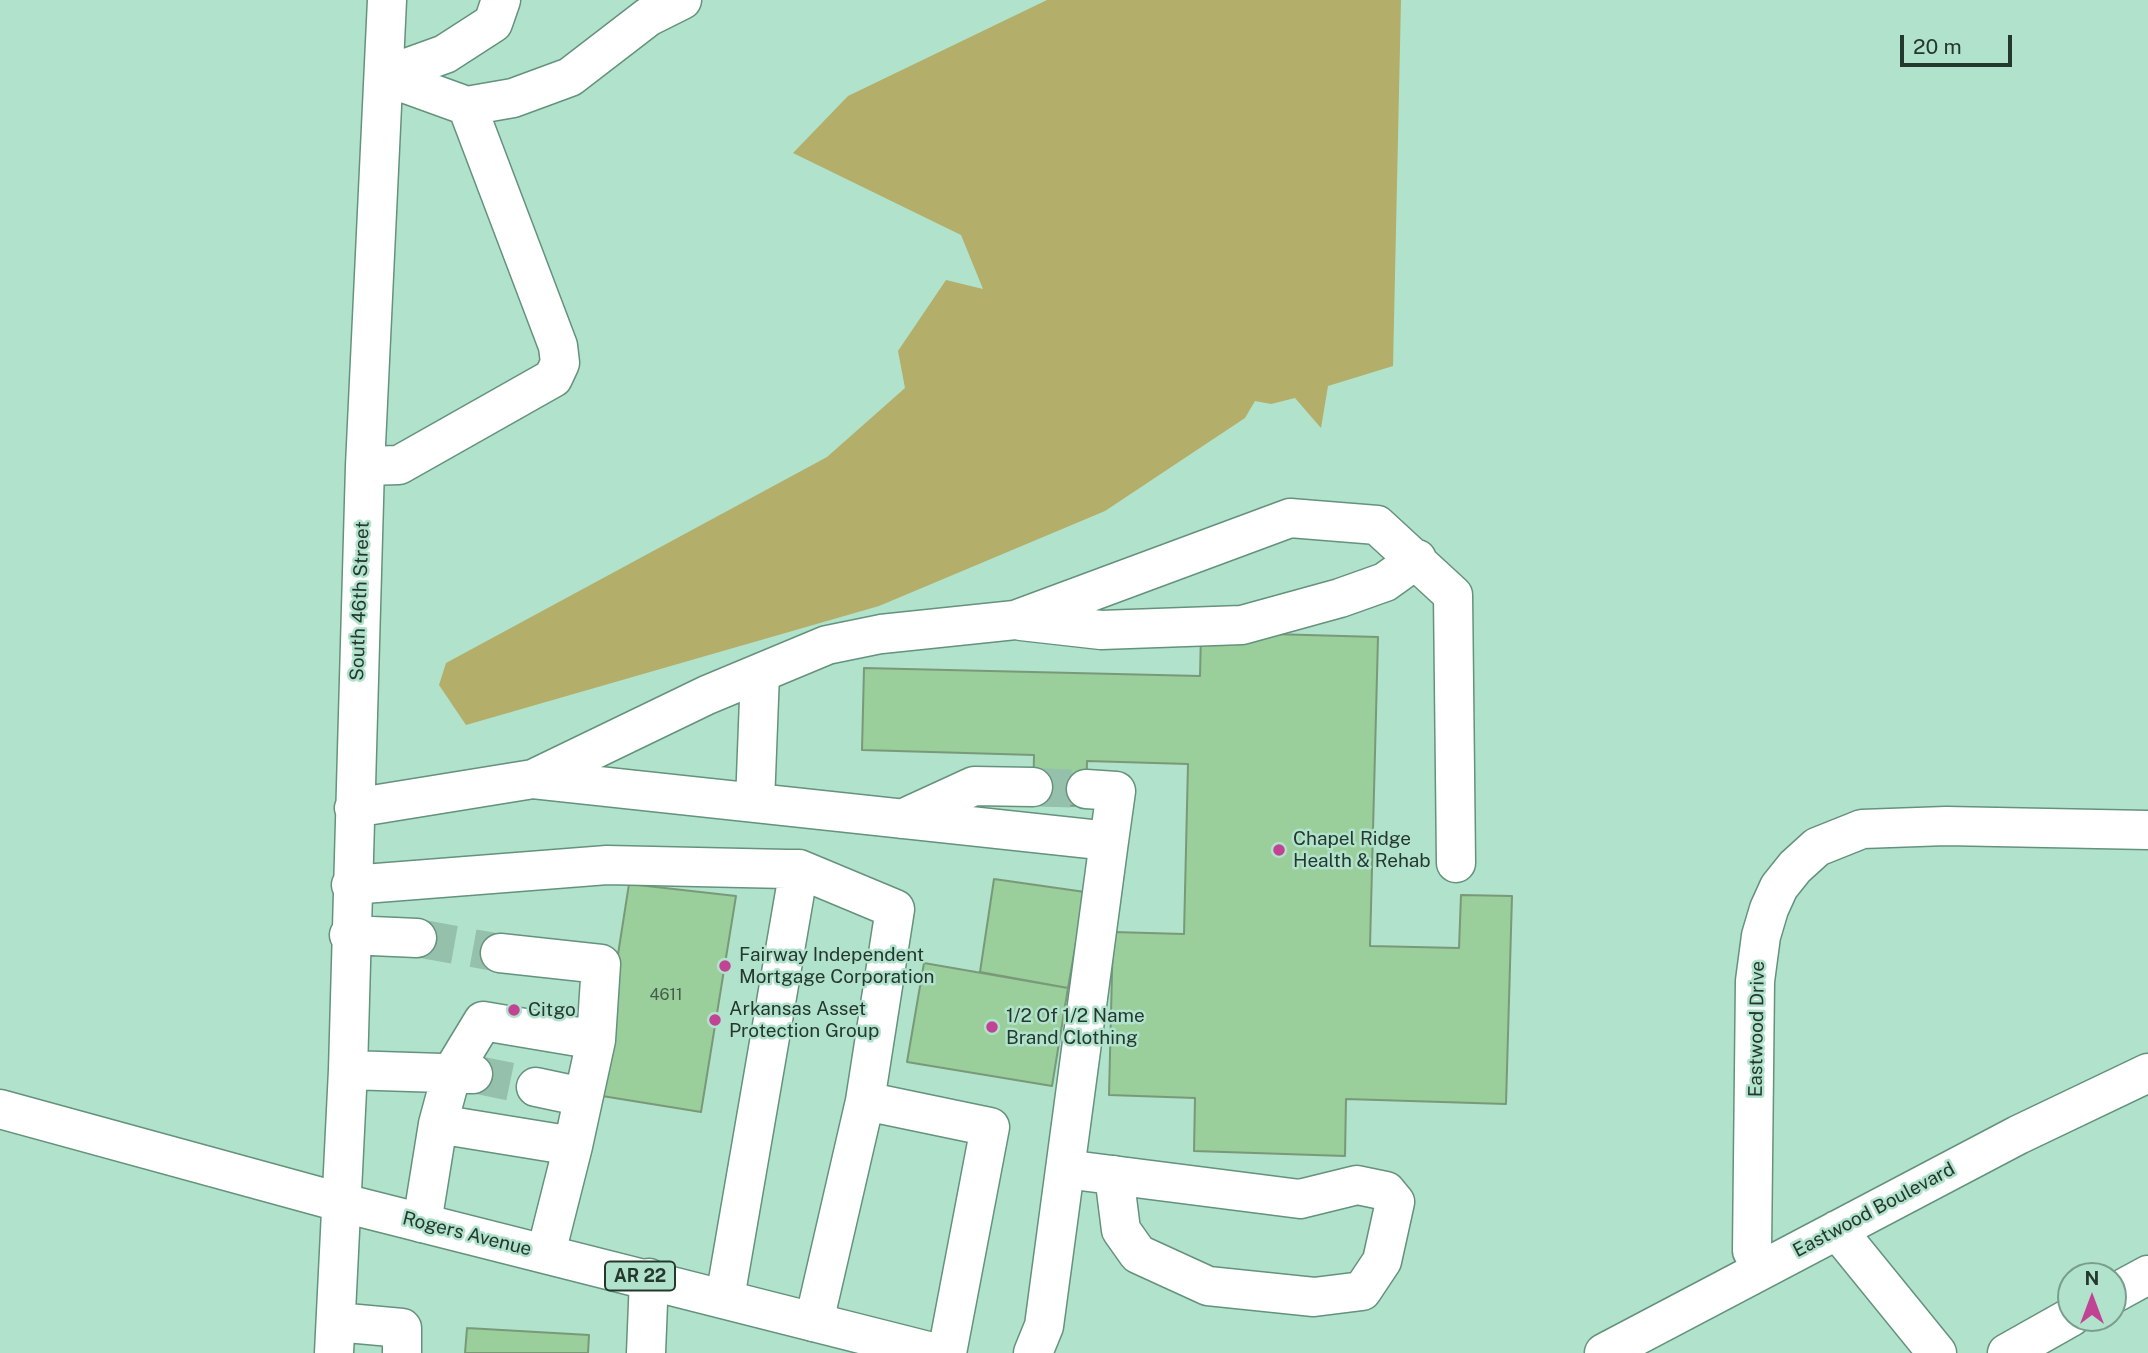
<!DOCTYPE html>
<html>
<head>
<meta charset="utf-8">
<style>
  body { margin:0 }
  #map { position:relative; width:2148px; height:1353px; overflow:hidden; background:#b1e2cb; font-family:"Public Sans",sans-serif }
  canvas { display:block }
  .north { position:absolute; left:2057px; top:1262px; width:70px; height:70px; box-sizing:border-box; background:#b1e2cb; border:2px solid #799e8d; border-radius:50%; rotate:0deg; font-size:19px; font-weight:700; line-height:28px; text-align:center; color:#25382f }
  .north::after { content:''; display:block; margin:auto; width:24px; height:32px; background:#c14494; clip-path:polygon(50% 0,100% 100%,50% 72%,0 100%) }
  .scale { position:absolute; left:1900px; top:35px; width:112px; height:32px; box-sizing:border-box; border:4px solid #25382f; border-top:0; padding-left:9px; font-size:21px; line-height:24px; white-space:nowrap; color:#25382f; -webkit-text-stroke:5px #b1e2cb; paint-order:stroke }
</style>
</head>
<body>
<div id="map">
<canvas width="2148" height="1353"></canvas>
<div class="north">N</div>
<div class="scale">20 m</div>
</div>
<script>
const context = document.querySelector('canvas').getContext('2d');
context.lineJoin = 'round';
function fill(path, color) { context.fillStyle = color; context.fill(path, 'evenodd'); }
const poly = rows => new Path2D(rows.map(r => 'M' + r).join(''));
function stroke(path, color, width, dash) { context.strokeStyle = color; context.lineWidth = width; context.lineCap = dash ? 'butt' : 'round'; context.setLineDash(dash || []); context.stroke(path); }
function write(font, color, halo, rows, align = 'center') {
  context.font = font + ' "Public Sans",sans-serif'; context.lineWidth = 5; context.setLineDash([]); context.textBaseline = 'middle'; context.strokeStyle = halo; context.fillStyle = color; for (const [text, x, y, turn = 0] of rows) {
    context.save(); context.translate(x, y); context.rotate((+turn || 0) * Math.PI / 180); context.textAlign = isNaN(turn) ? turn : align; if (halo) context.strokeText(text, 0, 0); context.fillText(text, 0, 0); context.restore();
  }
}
const water = poly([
  [1047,0,1401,0,1393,366,1328,386,1321,428,1295,398,1271,404,1255,401,1245,418,1105,511,879,606,466,725,439,685,446,663,827,457,905,388,898,351,946,280,983,289,961,235,793,153,848,96]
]);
const building = poly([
  [1201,632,1378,637,1370,946,1459,948,1461,895,1512,896,1506,1104,1346,1099,1345,1156,1194,1151,1195,1098,1109,1095,1113,932,1184,934,1188,764,1087,761,1086,806,1033,805,1034,755,862,750,864,668,1200,676,1201,632],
  [994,879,1085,892,1068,988,980,972,994,879],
  [629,884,736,896,701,1112,596,1095,629,884],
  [924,963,1068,988,1052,1086,907,1062,924,963],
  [467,1328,589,1335,588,1353,465,1353,467,1328]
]);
const minorTunnel = poly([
  [1033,787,1086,789],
  [417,938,500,953],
  [473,1074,536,1087]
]);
const minor = poly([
  [384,76,467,106,513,98,570,77,648,17,682,0],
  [384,76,445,54,493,23,501,0],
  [365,466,399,465,553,378,560,363,558,346,467,106],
  [1021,621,1101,630,1242,625,1340,598,1385,582,1417,559],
  [533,779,707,695,827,645,881,634,1015,620,1290,518,1377,525,1453,595,1456,863],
  [1086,789,1116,791,1109,841],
  [755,803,760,673],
  [354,808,533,779,1109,841,1044,1326,1033,1353],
  [902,819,974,786,1033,787],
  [351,885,607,865,787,869,799,869,895,909,865,1101,814,1322],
  [349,935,417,938],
  [500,953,601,964,596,1040],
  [348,1070,473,1074],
  [536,1087,583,1097],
  [865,1101,990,1127,947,1353],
  [1065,1169,1300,1199,1357,1185,1386,1191,1395,1202,1382,1261,1362,1291,1314,1297,1208,1286,1138,1254,1121,1230,1114,1175],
  [422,1223,438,1124,452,1072,483,1021,596,1040,573,1146,438,1124],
  [1837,1230,1937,1353],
  [546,1253,573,1146],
  [1763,1268,1752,1251,1755,981,1761,936,1769,909,1779,887,1795,867,1817,847,1862,829,1946,826,2148,830],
  [2113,1294,2148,1275],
  [725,1298,799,869],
  [336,1322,402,1328,402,1353],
  [334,1353,348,1070,365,466,387,0],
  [646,1353,649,1278],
  [1604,1353,2018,1135,2148,1073],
  [2007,1353,2071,1317]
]);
const major = poly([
  [0,1109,343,1203,936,1353]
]);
const markers = [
  [1279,850,7,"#c14494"],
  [725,966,7,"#c14494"],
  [514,1010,7,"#c14494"],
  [715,1020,7,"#c14494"],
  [992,1027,7,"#c14494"]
];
const numberNames = [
  ["4611",666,995]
];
const shields = [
  [640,1276,70]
];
const shieldNames = [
  ["AR 22",640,1276]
];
const streetNames = [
  ["South 46th Street",360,601,-88],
  ["Eastwood Drive",1757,1029,-89],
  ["Eastwood Boulevard",1874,1210,-28],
  ["Rogers Avenue",467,1234,14]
];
const poiNames = [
  ["Chapel Ridge",1293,839],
  ["Health & Rehab",1293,861],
  ["Fairway Independent",739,955],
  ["Mortgage Corporation",739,977],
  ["Arkansas Asset",729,1009],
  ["Protection Group",729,1031],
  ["Citgo",528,1010],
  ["1/2 Of 1/2 Name",1006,1016],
  ["Brand Clothing",1006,1038]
];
fill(water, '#b3ae69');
fill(building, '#9ace9b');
stroke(building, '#799979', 2);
stroke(minorTunnel, '#95c0ac', 38, [38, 19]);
stroke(minor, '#64927d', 41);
stroke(major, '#64927d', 41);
stroke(minor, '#fff', 38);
stroke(major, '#fff', 38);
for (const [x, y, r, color] of markers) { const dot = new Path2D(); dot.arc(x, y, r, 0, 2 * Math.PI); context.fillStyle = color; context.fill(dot); stroke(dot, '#b1e2cb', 2.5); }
write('16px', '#425e4a', null, numberNames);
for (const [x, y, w] of shields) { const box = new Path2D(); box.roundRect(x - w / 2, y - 14.5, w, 29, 5); context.fillStyle = '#b1e2cb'; context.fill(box); stroke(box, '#25382f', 2); }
write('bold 18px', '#25382f', null, shieldNames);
write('19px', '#25382f', '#b1e2cb', streetNames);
write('19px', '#25382f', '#b1e2cb', poiNames, 'left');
</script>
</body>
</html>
